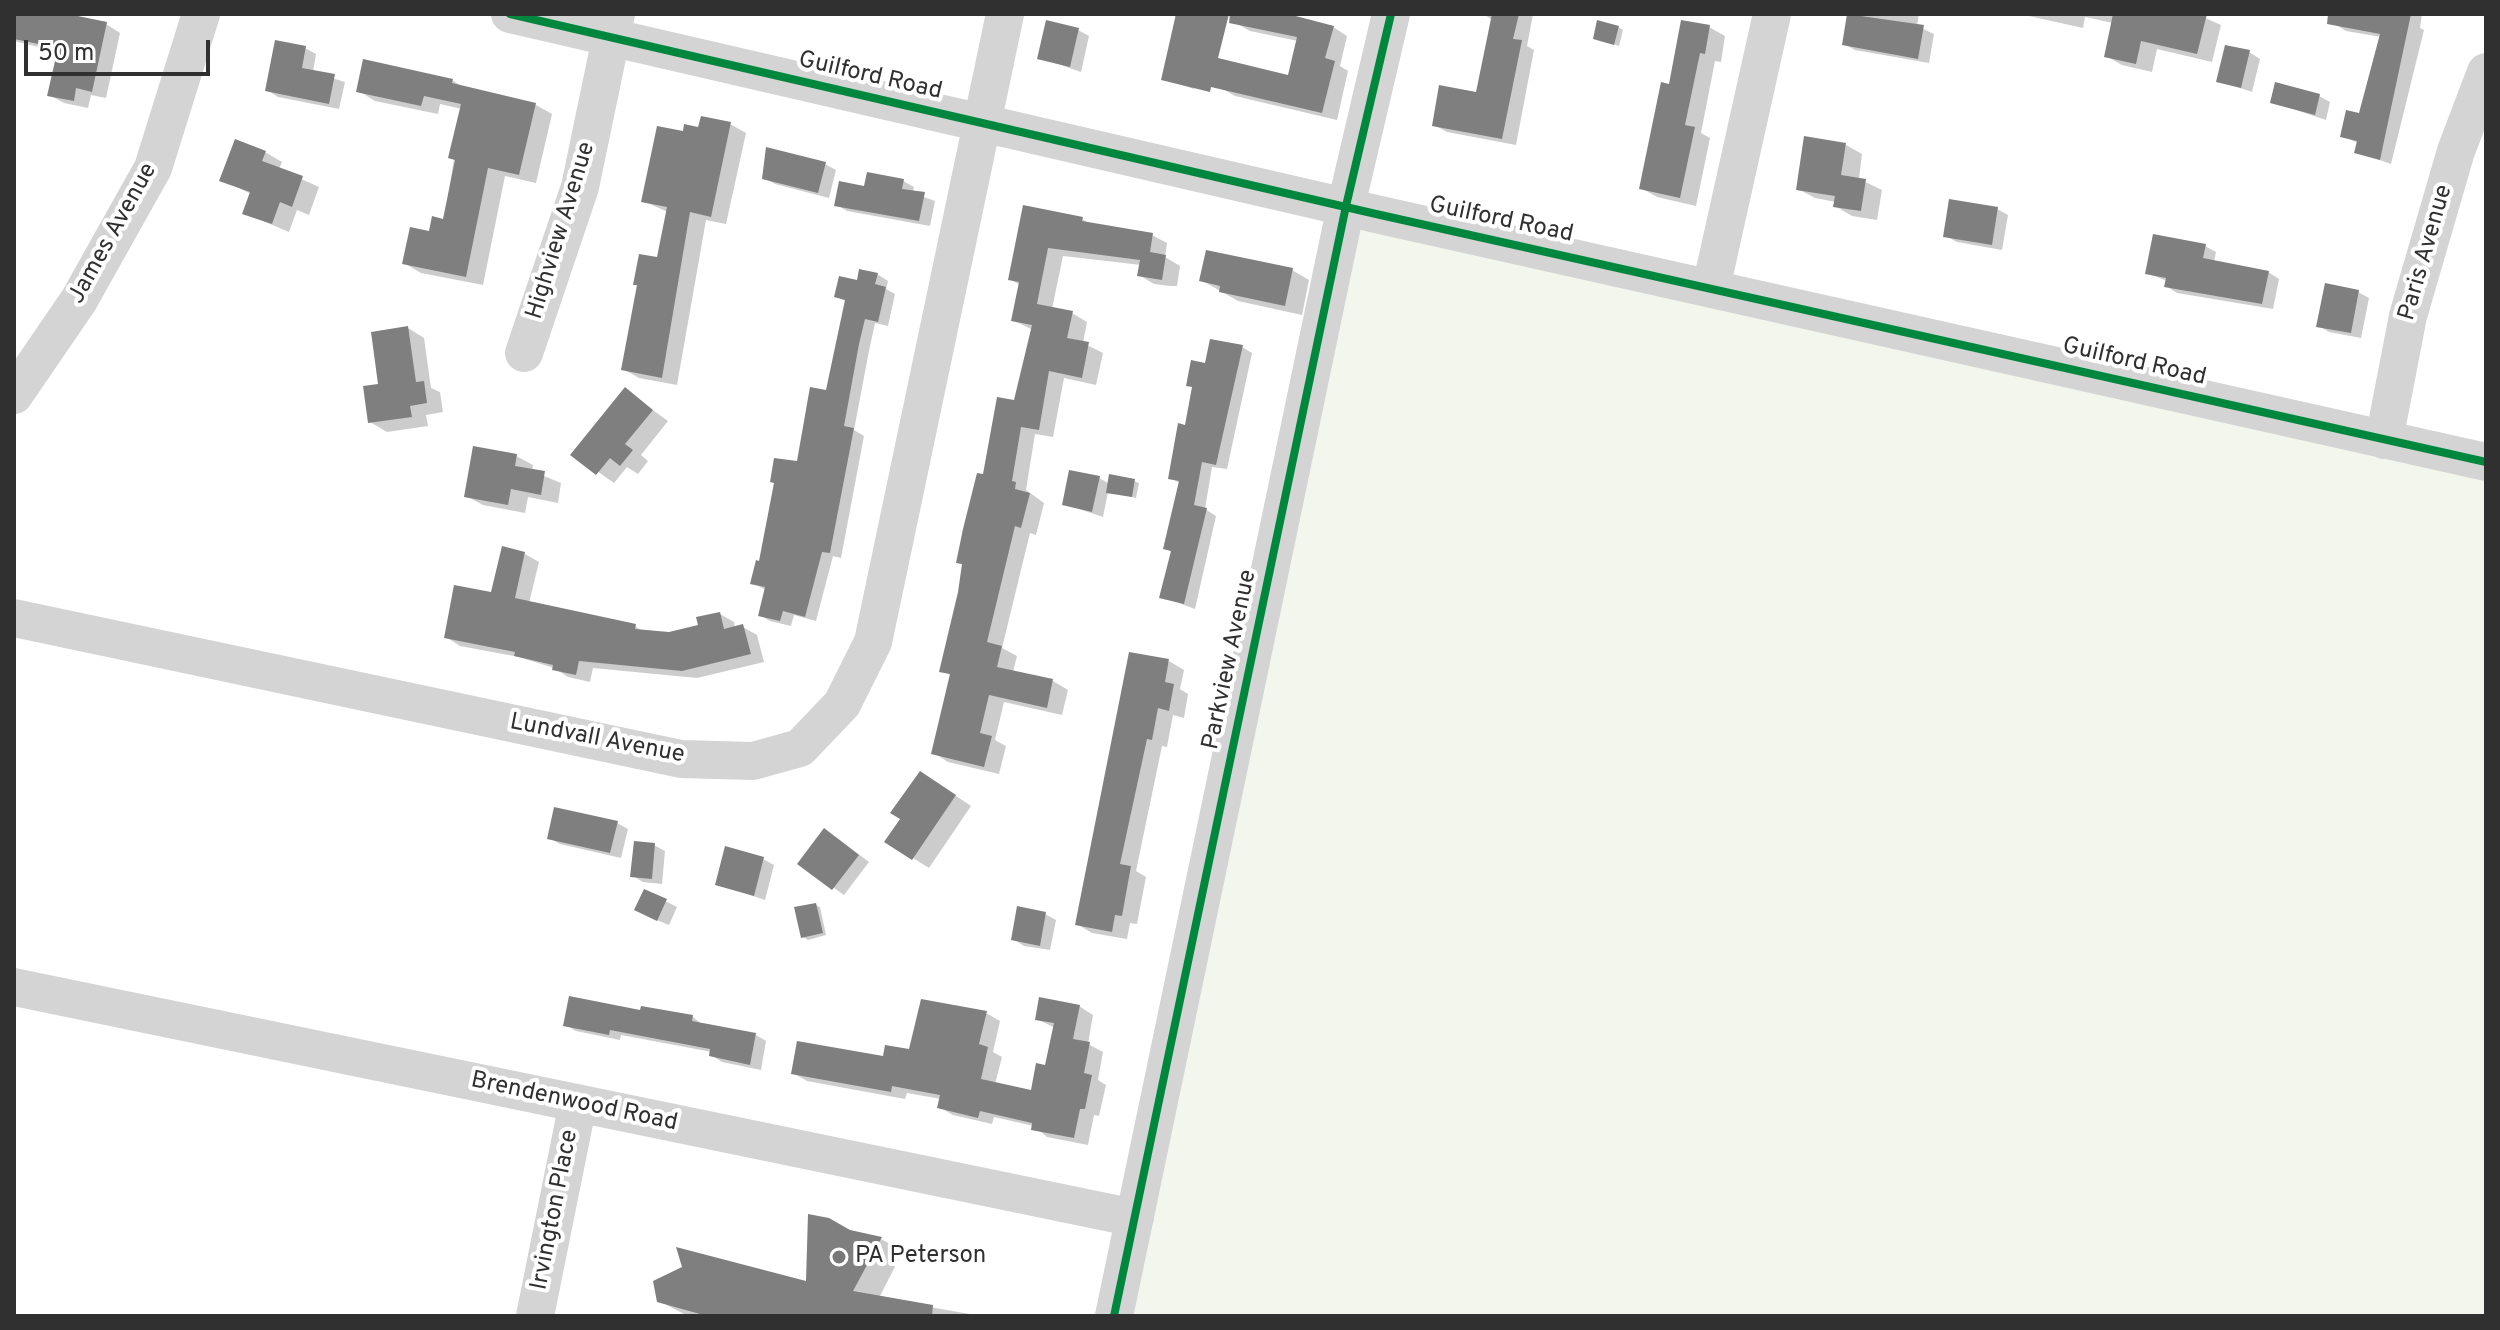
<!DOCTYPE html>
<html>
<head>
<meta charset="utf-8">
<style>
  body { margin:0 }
  #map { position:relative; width:2500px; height:1330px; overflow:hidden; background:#fff; font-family:Overpass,sans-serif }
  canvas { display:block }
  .frame { position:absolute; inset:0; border:16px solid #303030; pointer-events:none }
  .scale { position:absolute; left:24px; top:40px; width:186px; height:36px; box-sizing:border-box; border:4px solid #303030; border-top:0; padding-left:10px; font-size:24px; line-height:28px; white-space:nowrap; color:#303030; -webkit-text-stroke:6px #fff; paint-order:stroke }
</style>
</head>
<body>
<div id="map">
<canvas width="2500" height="1330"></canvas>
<div class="frame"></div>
<div class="scale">50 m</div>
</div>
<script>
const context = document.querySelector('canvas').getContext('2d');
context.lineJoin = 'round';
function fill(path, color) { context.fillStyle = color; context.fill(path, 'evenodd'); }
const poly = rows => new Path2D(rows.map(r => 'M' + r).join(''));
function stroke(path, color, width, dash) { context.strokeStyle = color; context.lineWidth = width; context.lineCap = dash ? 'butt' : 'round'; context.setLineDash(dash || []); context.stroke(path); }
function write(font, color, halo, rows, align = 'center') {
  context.font = font + ' Overpass,sans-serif'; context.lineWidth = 8; context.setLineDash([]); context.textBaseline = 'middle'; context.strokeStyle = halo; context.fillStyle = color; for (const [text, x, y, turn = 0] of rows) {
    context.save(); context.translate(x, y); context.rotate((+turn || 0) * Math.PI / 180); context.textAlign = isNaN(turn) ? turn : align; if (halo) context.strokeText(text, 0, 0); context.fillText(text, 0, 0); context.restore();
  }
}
const green = poly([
  [1349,225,2486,478,2486,1316,1130,1316]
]);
const shadow = poly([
  [14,14,62,14,106,24,120,33,106,98,91,95,88,108,64,103,49,95,59,52,14,41],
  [1176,14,1208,14,1194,89,1163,79],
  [1238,14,1281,14,1333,27,1347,36,1340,66,1348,71,1337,120,1235,96,1221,88,1290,77,1298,41,1250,31,1236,23],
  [1483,14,1533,14,1527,46,1534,50,1516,145,1447,132,1434,125,1477,94,1491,19],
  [1857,14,1919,14,1917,26,1934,34,1929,63,1855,50,1844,44],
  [2020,14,2196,14,2221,25,2212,62,2157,49,2152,72,2122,65,2106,56,2113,23,2085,17,2083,28],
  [2337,14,2422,14,2420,28,2424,30,2391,164,2356,152,2358,143,2342,136,2361,116,2381,37,2346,31,2335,24],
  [1618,27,1623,30,1619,46,1595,38],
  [1709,27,1725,36,1721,62,1715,61,1701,133,1710,138,1696,206,1657,197,1641,188,1671,86],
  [1078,30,1089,36,1081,72,1040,58],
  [305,48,316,54,313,72,345,82,339,109,278,97,267,90],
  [2249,52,2260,59,2252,92,2219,81],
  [452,80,464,88,536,105,552,114,536,183,505,176,483,285,421,273,404,263,444,221,462,109,440,104,438,114,375,101,359,91],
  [2319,96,2330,102,2326,120,2272,102],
  [730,124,746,133,726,224,706,220,677,385,639,378,623,369,659,259,668,212,643,201,684,134],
  [1846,145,1862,154,1859,179,1882,190,1877,220,1852,216,1835,206,1836,202,1815,198,1798,189],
  [767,149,825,164,836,170,829,198,775,184,764,178],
  [265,152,282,162,279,169,319,187,309,215,297,210,289,232,244,213,251,194,222,180],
  [903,181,914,187,913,193,935,201,930,226,847,211,837,205,866,188],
  [1997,209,2008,215,2002,250,1957,242,1946,236],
  [1082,219,1092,225,1152,235,1167,243,1165,257,1180,266,1177,286,1170,286,1154,284,1139,275,1141,265,1063,256,1052,309,1072,313,1087,322,1083,343,1103,353,1096,385,1064,378,1053,437,1035,434,1026,490,1044,503,1036,535,1030,533,1002,648,1017,656,1013,672,1053,681,1068,690,1062,715,1004,702,995,740,1006,746,999,774,948,762,934,753,952,676,942,671,964,566,958,562,985,477,1015,402,1033,330,1013,320,1020,285,1010,279],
  [2205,246,2216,252,2214,262,2268,272,2279,279,2273,309,2177,293,2166,286,2167,281,2147,273],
  [1292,270,1309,280,1302,315,1238,301,1201,280],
  [877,274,888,281,886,289,895,294,888,326,875,323,869,351,854,430,864,436,841,558,833,556,816,621,794,615,791,626,770,621,760,615,766,590,752,583,827,392,847,302,836,296],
  [2358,292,2369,298,2361,338,2329,332,2319,326],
  [408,328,424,338,431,388,440,392,443,412,426,415,428,426,387,432,370,422,381,386],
  [1242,347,1252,353,1227,469,1212,467,1205,509,1216,516,1195,609,1162,597,1173,553,1165,548,1180,483,1170,478,1207,366],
  [625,390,668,421,641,455,648,461,638,474,627,467,614,483,573,454],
  [516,456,533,465,532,471,561,483,558,503,528,497,525,513,483,505,466,496],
  [1099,478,1110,484,1134,481,1139,483,1136,498,1108,492,1103,517,1064,504],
  [525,554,539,562,529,603,635,626,644,632,669,634,700,626,720,614,734,622,735,628,743,627,757,635,764,662,697,678,593,668,590,682,568,677,554,668,519,657,460,646,446,637,493,594],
  [1169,661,1184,670,1180,689,1188,694,1184,718,1173,715,1167,747,1162,746,1136,871,1146,877,1137,924,1130,923,1127,939,1092,933,1077,924],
  [937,783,971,806,929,868,913,858],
  [617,823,628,829,621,858,560,844,549,838],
  [836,837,869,862,844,895,800,864],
  [654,845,665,851,662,884,643,882,633,876],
  [763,859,774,865,765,900,717,884],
  [645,891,677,907,669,925,647,916],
  [815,905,820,907,826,935,808,940,803,937],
  [1045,914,1056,920,1050,950,1024,946,1013,939],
  [1079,1006,1093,1015,1088,1044,1103,1052,1098,1080,1106,1085,1099,1116,1094,1115,1088,1145,1047,1137,1034,1126,994,1117,992,1124,953,1115,939,1107,941,1099,907,1093,905,1099,807,1081,793,1073,911,1051,986,1013,1000,1021,993,1052,1002,1057,995,1084,1033,1092,1047,1068,1055,1028,1037,1019],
  [642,1013,693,1017,703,1025,756,1035,766,1041,761,1070,722,1062,711,1055,712,1052,621,1035,620,1040,576,1031,565,1025],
  [849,1232,881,1239,903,1251,879,1298,981,1316,688,1316,659,1301,808,1284]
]);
const building = poly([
  [14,14,68,14,107,22,92,92,76,88,74,101,47,96,58,48,14,39],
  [1176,14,1229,14,1218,58,1288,75,1297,37,1229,23,1230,14,1288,14,1334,26,1325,58,1335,61,1322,113,1211,87,1210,92,1161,80],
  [1492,14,1519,14,1513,39,1522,40,1502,139,1432,126,1439,85,1476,92],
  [1847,14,1924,25,1918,59,1842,45],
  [2113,14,2207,14,2197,54,2141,41,2136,64,2104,57],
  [2328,14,2411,14,2380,160,2354,153,2357,141,2340,137,2346,110,2359,113,2380,34,2327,24],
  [1046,20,1079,28,1070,67,1037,59],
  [1597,20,1619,26,1614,45,1593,39],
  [1681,20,1710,25,1705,54,1700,53,1685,125,1695,127,1680,198,1639,189,1661,82,1669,84],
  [275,40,306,46,302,68,335,74,329,104,265,91],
  [2225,45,2250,50,2241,88,2216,82],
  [363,59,453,79,452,83,536,103,519,175,488,168,466,277,402,264,410,227,429,231,432,216,443,219,455,160,448,158,461,104,424,96,421,106,356,92],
  [2275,82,2320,94,2315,115,2270,103],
  [701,116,731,122,711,217,690,212,662,378,621,370,637,285,633,285,639,254,657,257,667,207,641,202,657,126,683,131,684,124,698,127],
  [1804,136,1846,143,1841,175,1866,179,1861,211,1833,207,1835,196,1796,190],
  [235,139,266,151,262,161,303,176,292,207,280,202,272,224,242,214,250,192,219,181],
  [766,147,826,162,818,193,762,179],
  [867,172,904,179,902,189,925,192,919,221,834,206,839,181,864,186],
  [1949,199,1998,207,1992,245,1943,237],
  [1023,205,1083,217,1082,221,1153,233,1150,252,1166,255,1162,280,1137,276,1140,260,1048,248,1037,304,1073,311,1067,338,1089,342,1082,378,1049,371,1039,430,1021,427,1012,481,1016,482,1015,489,1030,493,1021,528,1015,526,987,642,1002,646,997,667,1053,679,1047,708,989,695,980,733,992,736,984,767,931,754,950,674,939,672,958,592,962,564,956,563,963,529,977,473,983,474,997,397,1014,400,1032,325,1011,321,1019,282,1008,280],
  [2153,234,2206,244,2203,258,2269,271,2262,304,2164,287,2166,278,2145,274],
  [1206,250,1293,268,1285,306,1219,292,1220,286,1199,281],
  [859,269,878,273,875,284,886,287,878,322,865,319,859,344,844,426,854,428,830,553,822,552,805,617,783,611,780,621,758,616,765,587,750,584,756,560,759,561,774,483,770,482,774,458,797,461,810,387,826,390,845,300,834,297,839,276,857,280],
  [2325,283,2359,290,2351,333,2316,327],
  [408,326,416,382,424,381,427,403,410,406,412,417,368,423,363,386,378,384,371,332],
  [1210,339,1243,345,1216,465,1202,462,1194,505,1207,508,1184,604,1159,598,1171,551,1163,549,1179,481,1168,479,1178,423,1185,425,1192,387,1186,386,1191,360,1205,363],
  [625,387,653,410,625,444,633,450,620,466,610,458,596,475,570,455],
  [473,446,517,454,515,466,545,471,541,495,511,489,508,505,464,497],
  [1069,470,1100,476,1092,512,1062,505],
  [1109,474,1135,479,1132,497,1106,493],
  [502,546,525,552,515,598,636,624,635,629,669,632,698,625,696,617,720,612,724,629,743,624,751,654,682,671,579,661,576,675,552,670,553,665,514,656,515,652,444,638,454,585,491,592],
  [1129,652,1169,659,1165,682,1174,684,1169,711,1158,708,1152,740,1147,739,1120,864,1131,866,1122,916,1115,915,1112,932,1075,925],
  [920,771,956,795,912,860,884,842,900,819,890,813],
  [554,807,618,821,610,853,547,839],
  [824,828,859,855,832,890,797,864],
  [634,841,655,843,652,879,630,877],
  [725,846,764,857,754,896,715,885],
  [644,889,667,899,657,921,634,910],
  [816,903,823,933,801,938,794,907],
  [1017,906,1046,912,1040,946,1011,940],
  [569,996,640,1010,641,1006,693,1015,692,1021,756,1033,750,1065,709,1056,710,1049,610,1030,609,1035,563,1026],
  [1039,997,1080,1005,1073,1039,1090,1042,1084,1073,1092,1075,1085,1109,1080,1109,1074,1138,1031,1130,1032,1123,980,1111,978,1118,937,1108,940,1095,892,1086,891,1092,791,1074,797,1041,883,1056,885,1045,909,1049,921,999,987,1011,979,1044,988,1047,981,1079,1031,1090,1036,1063,1045,1065,1054,1023,1035,1020],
  [808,1214,829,1218,850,1230,882,1237,853,1291,933,1305,932,1316,707,1316,657,1302,653,1281,682,1267,676,1247,806,1281]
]);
const minor = poly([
  [510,14,1376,214,2486,462],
  [1711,288,1772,14],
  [524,353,580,187,616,14],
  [14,395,79,300,153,168,201,14],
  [2384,440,2408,316,2456,151,2486,72],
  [14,618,681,759,753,761,800,748,842,704,873,642,1005,14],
  [14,987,1135,1218],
  [535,1316,578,1103],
  [1114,1316,1346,206,1391,14]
]);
const cycleway = poly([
  [510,14,1376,214,2486,462],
  [1114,1316,1346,206,1391,14]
]);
const markers = [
  [839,1257,8,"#787878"]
];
const streetNames = [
  ["Guilford Road",870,77,13],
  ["Guilford Road",1501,221,12],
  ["Highview Avenue",562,231,-73],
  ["James Avenue",114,234,-61],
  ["Paris Avenue",2427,253,-74],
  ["Guilford Road",2134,363,13],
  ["Parkview Avenue",1231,660,-78],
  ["Lundvall Avenue",597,740,11],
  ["Brendenwood Road",574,1103,12],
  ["Irvington Place",556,1210,-79]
];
const poiNames = [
  ["PA Peterson",855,1257]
];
fill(green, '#f3f6ed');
fill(shadow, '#0003');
fill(building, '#7f7f7f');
stroke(minor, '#d4d4d4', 38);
stroke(cycleway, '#00873e', 8);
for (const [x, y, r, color] of markers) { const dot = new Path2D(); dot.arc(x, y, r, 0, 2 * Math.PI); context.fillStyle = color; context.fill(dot); stroke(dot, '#fff', 3); }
write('24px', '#303030', '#fff', streetNames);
write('24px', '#303030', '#fff', poiNames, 'left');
</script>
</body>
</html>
